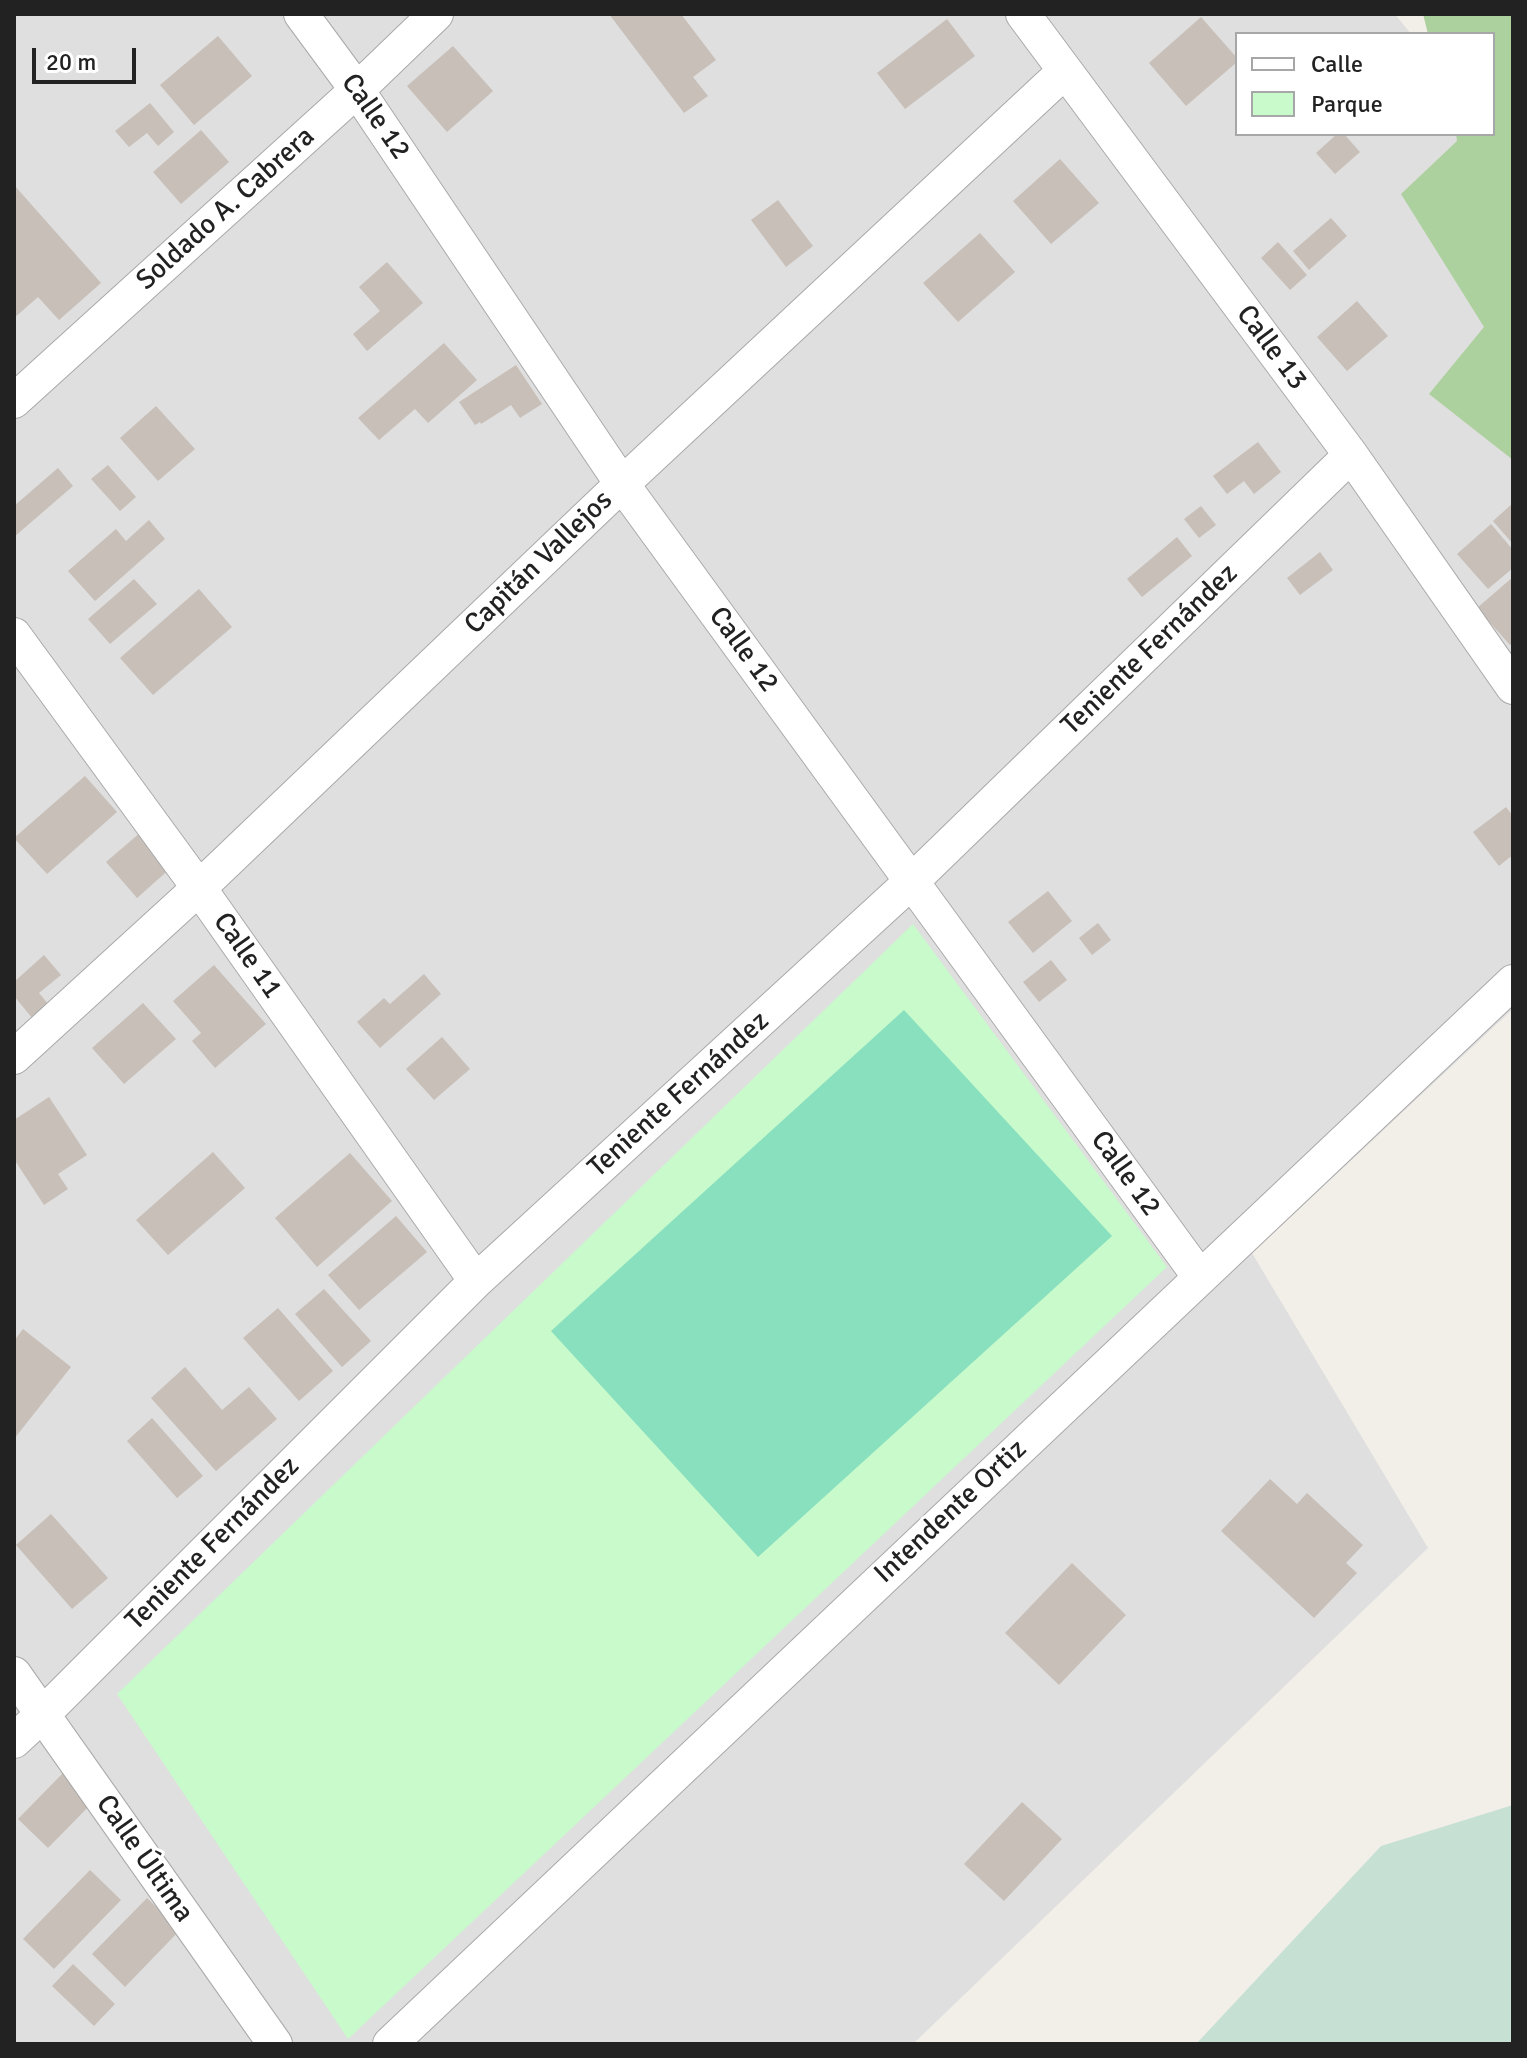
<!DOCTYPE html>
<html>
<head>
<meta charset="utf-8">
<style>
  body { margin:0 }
  #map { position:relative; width:1527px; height:2058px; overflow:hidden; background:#f2efe9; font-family:Signika,sans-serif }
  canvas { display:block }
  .frame { position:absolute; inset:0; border:16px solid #222; pointer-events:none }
  .legend { position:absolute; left:1235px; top:32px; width:260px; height:104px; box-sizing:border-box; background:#fff; border:2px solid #a7a7a7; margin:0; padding:10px 14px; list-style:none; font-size:24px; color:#222 }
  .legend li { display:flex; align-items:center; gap:16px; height:40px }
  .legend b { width:40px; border:2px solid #a7a7a7 }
  .scale { position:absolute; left:32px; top:48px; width:104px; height:36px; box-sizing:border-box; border:4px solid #222; border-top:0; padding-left:10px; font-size:24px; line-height:28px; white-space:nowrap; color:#222; -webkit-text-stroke:6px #fff; paint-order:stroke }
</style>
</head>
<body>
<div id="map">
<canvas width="1527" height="2058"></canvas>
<div class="frame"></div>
<ul class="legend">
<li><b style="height:10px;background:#fff"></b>Calle</li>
<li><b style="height:22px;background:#c8facc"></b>Parque</li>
</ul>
<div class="scale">20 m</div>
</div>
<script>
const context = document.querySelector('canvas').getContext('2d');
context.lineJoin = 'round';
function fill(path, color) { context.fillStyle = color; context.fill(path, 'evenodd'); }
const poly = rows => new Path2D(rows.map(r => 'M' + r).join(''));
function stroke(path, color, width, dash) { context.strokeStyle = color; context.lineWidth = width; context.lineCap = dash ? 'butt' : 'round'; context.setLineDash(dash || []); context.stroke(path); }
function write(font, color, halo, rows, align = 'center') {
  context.font = font + ' Signika,sans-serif'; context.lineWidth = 6; context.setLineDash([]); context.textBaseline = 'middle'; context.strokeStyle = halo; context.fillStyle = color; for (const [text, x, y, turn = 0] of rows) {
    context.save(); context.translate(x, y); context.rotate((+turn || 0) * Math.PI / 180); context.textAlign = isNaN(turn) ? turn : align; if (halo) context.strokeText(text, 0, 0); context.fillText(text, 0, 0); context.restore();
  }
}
const residential = poly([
  [14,14,1395,14,1411,34,1237,34,1237,134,1489,134,1513,165,1513,1009,1252,1253,1428,1548,913,2044,14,2044]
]);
const forest = poly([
  [1423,14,1513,14,1513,460,1429,394,1484,327,1401,194,1457,141,1456,134,1493,134,1493,34,1428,34]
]);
const wetland = poly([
  [1513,1805,1513,2044,1196,2044,1381,1846]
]);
const park = poly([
  [913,924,1167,1267,348,2039,117,1694]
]);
const pitch = poly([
  [904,1010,1112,1236,758,1557,551,1331]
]);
const building = poly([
  [609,14,681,14,716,60,693,77,708,96,684,113],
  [1201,17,1237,58,1237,62,1186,106,1149,63],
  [947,19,975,56,905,109,877,73],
  [218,36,252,76,194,125,160,85],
  [453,46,493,91,447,132,407,86],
  [150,103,174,132,158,146,147,133,129,147,115,131],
  [201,130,229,162,181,204,153,172],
  [1337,134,1344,134,1360,152,1335,174,1316,153],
  [1060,159,1099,203,1051,244,1013,201],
  [14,185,101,283,59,320,38,297,14,318],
  [778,200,813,246,786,267,751,220],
  [1331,218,1347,236,1309,270,1293,251],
  [980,233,1015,272,958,322,923,283],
  [1278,242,1307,275,1290,290,1261,258],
  [387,262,423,303,367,351,353,334,380,311,359,287],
  [1357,301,1388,336,1347,371,1317,337],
  [444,343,477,380,428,423,415,409,379,440,358,418],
  [516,365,542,404,520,418,511,405,481,424,480,422,475,425,459,402],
  [156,406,195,449,158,481,120,438],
  [1258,442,1281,472,1254,494,1244,481,1227,494,1213,476],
  [108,465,136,497,120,511,91,479],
  [58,468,73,486,14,537,14,506],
  [1513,503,1513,544,1493,521],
  [1201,506,1216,525,1199,538,1184,519],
  [149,520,165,539,95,601,68,571,116,529,126,541],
  [1491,524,1513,550,1513,568,1488,589,1457,554],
  [1177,537,1192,556,1142,597,1127,579],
  [1320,552,1333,570,1300,595,1287,578],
  [1513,577,1513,642,1510,645,1477,608],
  [134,579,157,604,110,644,88,619],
  [199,589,232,627,153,695,120,658],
  [85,776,117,812,47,874,14,838],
  [1506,807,1513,816,1513,860,1510,857,1499,866,1473,832],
  [141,832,172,867,137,898,106,862],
  [1048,891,1072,921,1033,953,1008,922],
  [1098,923,1111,940,1092,955,1079,938],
  [44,955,61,975,39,993,49,1005,33,1019,14,996,14,982],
  [1051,960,1067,980,1039,1002,1023,982],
  [214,965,266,1024,215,1068,192,1041,201,1033,173,1001],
  [424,974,441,994,380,1048,357,1022,384,998,390,1004],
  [143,1003,176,1039,124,1084,92,1048],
  [442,1037,470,1069,434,1100,406,1069],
  [49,1097,87,1155,58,1174,68,1189,44,1205,14,1159,14,1120],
  [213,1152,245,1188,168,1255,136,1220],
  [350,1153,392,1201,317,1267,275,1218],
  [396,1216,427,1252,359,1310,328,1275],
  [324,1289,371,1341,342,1367,295,1314],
  [278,1308,333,1371,299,1401,243,1338],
  [23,1329,71,1367,14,1439,14,1341],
  [185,1367,222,1410,249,1387,277,1419,216,1471,151,1398],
  [152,1418,203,1476,177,1498,127,1441],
  [1270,1479,1297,1504,1307,1493,1363,1545,1346,1563,1357,1573,1314,1618,1221,1531],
  [51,1514,108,1578,72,1609,16,1545],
  [1072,1563,1126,1615,1059,1685,1005,1633],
  [64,1772,94,1801,48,1848,18,1819],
  [1022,1802,1062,1839,1004,1901,964,1864],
  [90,1870,121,1900,54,1969,23,1939],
  [147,1898,180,1930,125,1987,92,1954],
  [73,1964,115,2004,94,2026,52,1986]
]);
const minor = poly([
  [301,14,357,90,622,484,1199,1276],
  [1023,14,1351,455,1513,687],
  [14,401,357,90,436,14],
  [14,635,199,888,476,1281],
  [14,1057,199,888,622,484,1065,71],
  [14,1674,275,2044],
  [14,1741,42,1715,476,1281,912,881,1351,455],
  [390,2044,1513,982]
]);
const streetNames = [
  ["Calle 12",375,117,55],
  ["Soldado A. Cabrera",226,209,-42],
  ["Calle 13",1271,348,53],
  ["Capitán Vallejos",539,563,-44],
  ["Calle 12",743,650,54],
  ["Teniente Fernández",1150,650,-44],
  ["Calle 11",247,956,55],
  ["Teniente Fernández",679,1095,-42],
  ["Calle 12",1125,1174,54],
  ["Intendente Ortiz",951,1512,-43],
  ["Teniente Fernández",213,1544,-45],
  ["Calle Última",144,1859,55]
];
fill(residential, '#e0dfdf');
fill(forest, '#add19e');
fill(wetland, '#c6e0d4');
fill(park, '#c8facc');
fill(pitch, '#88e0be');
fill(building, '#c7bfb8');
stroke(minor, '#a9a9a9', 36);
stroke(minor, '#fff', 34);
write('28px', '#222', '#fff', streetNames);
</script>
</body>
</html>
